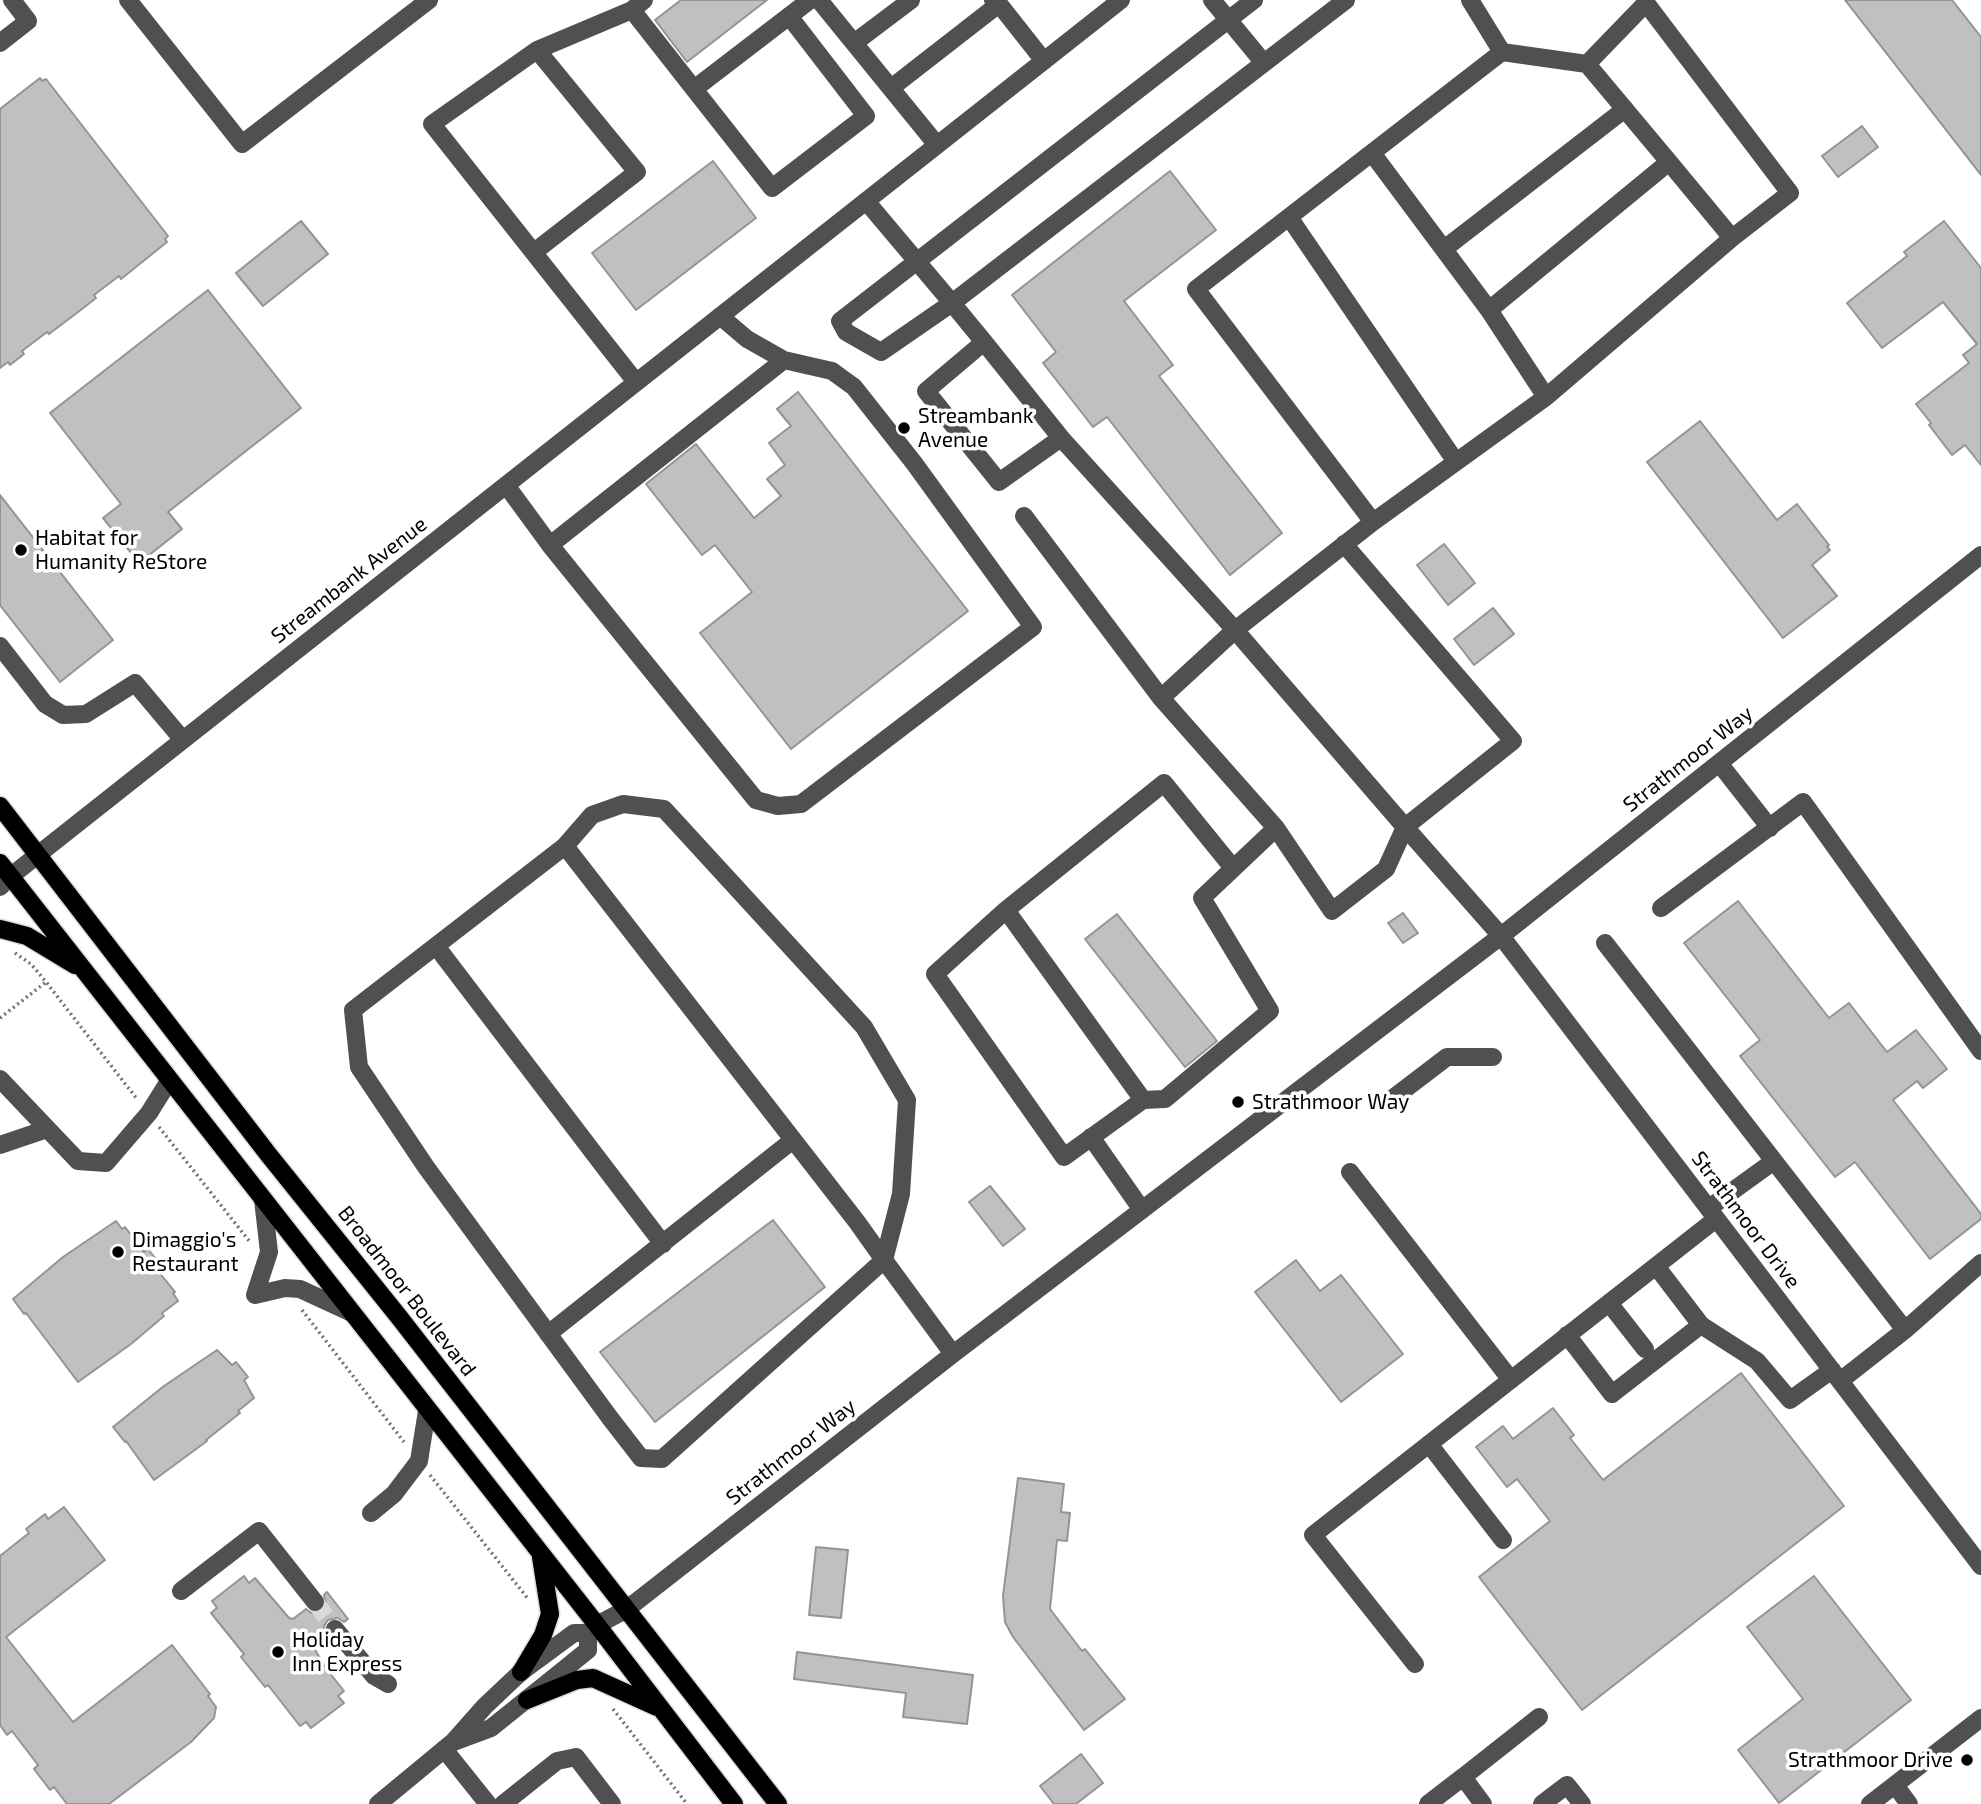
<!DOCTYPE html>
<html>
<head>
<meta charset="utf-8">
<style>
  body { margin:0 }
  canvas { display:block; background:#fff }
</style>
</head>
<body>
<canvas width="1981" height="1804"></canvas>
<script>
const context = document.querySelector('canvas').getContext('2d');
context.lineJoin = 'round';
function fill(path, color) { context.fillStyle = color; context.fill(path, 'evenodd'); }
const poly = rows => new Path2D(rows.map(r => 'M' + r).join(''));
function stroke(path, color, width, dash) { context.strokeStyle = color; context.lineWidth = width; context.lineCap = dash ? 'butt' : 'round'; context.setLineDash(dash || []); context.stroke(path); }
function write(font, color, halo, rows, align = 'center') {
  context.font = font + ' "Exo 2",sans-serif'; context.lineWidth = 7; context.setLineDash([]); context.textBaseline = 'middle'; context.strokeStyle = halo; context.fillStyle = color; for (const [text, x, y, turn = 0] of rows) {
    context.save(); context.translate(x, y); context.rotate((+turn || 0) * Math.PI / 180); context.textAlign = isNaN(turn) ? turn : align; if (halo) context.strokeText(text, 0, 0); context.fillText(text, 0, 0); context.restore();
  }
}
const building = poly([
  [681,0,767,0,687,62,655,20,681,0],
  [1845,0,1952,0,1981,37,1981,175,1845,0],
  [40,78,42,81,46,79,168,236,165,239,167,242,121,279,119,276,94,295,96,298,82,309,49,334,47,332,22,351,24,354,10,365,8,362,0,368,0,109,40,78],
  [1862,126,1878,147,1838,177,1822,156,1862,126],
  [713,161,756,218,636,310,592,253,713,161],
  [1170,171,1216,230,1124,301,1173,365,1159,376,1282,533,1230,575,1107,417,1093,427,1043,363,1056,352,1012,295,1170,171],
  [301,221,328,254,263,306,236,273,301,221],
  [1944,221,1981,268,1981,465,1965,445,1952,455,1929,425,1931,423,1916,404,1969,363,1963,355,1977,344,1943,302,1882,348,1847,303,1907,256,1904,252,1944,221],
  [208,290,301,408,168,512,182,529,148,556,132,554,103,518,121,504,50,413,208,290],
  [798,392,968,611,791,749,700,633,752,592,715,545,702,555,646,484,696,444,754,518,781,496,767,479,785,465,769,443,791,426,777,409,798,392],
  [1700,421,1777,520,1797,504,1829,545,1827,547,1830,550,1812,565,1837,596,1783,638,1647,462,1700,421],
  [0,495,113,640,60,682,0,605,0,495],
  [1444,544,1475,583,1448,605,1417,565,1444,544],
  [1493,608,1514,634,1474,665,1454,639,1493,608],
  [1738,901,1829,1018,1849,1003,1887,1052,1916,1030,1947,1069,1923,1088,1917,1081,1893,1100,1981,1214,1981,1219,1930,1259,1855,1162,1835,1177,1740,1056,1760,1040,1684,943,1738,901],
  [1403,913,1418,933,1403,943,1388,923,1403,913],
  [1117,914,1217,1041,1185,1067,1085,939,1117,914],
  [990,1186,1025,1229,1003,1246,969,1202,990,1186],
  [773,1220,825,1287,655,1422,600,1352,773,1220],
  [116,1221,122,1229,125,1227,144,1252,148,1249,159,1263,155,1267,175,1292,173,1293,178,1301,162,1313,164,1316,131,1344,78,1382,26,1313,24,1314,13,1299,63,1257,116,1221],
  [1296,1260,1320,1291,1341,1275,1403,1354,1341,1402,1255,1292,1296,1260],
  [217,1350,232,1365,236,1362,248,1377,244,1380,254,1398,238,1411,240,1413,206,1440,207,1441,154,1480,126,1441,125,1442,113,1427,164,1386,217,1350],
  [1741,1373,1844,1506,1582,1710,1479,1577,1550,1521,1517,1479,1507,1487,1476,1447,1503,1426,1513,1439,1553,1408,1574,1435,1570,1438,1603,1480,1741,1373],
  [1018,1478,1064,1484,1061,1512,1070,1513,1067,1541,1057,1540,1050,1609,1082,1651,1085,1649,1125,1699,1084,1730,1013,1637,1005,1622,1003,1596,1018,1478],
  [64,1507,105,1560,6,1637,73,1722,172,1645,210,1694,208,1696,216,1707,214,1718,191,1742,109,1804,67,1804,54,1787,50,1790,34,1769,38,1765,12,1731,7,1735,0,1725,0,1556,29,1533,26,1529,45,1514,48,1519,64,1507],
  [816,1547,848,1550,841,1618,809,1615,816,1547],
  [244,1576,249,1583,255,1578,289,1618,293,1619,306,1609,311,1613,321,1611,326,1606,324,1595,327,1592,348,1619,344,1622,338,1618,328,1620,324,1626,326,1636,313,1646,325,1667,344,1691,338,1696,344,1703,311,1728,306,1722,300,1726,268,1685,265,1687,241,1657,244,1654,211,1613,217,1608,212,1601,244,1576],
  [1814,1576,1911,1700,1779,1803,1738,1750,1803,1699,1747,1627,1814,1576],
  [797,1652,973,1675,967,1724,903,1717,906,1693,794,1679,797,1652],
  [1081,1754,1103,1783,1076,1804,1054,1804,1040,1786,1081,1754]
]);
const minorTunnel = poly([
  [315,1602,335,1629]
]);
const path = poly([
  [15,953,31,964,46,982,137,1099],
  [0,1018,46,982],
  [159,1127,250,1242],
  [302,1310,404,1442],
  [430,1475,529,1600],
  [613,1709,687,1804]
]);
const minor = poly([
  [128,0,242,144,429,0],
  [819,0,937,145],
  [993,0,999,4,1044,61],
  [632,10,694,89,810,0],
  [0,43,28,21,12,0],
  [854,43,911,0],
  [1502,52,1587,64,1646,3,1790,193,1732,238,1669,162,1489,310,1546,397,1732,238],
  [1264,63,1346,0],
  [1587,64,1669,162],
  [891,88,999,4],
  [694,89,772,188,866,116,789,16],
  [1372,153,1489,310],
  [866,201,952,303,1264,63,1212,0],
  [1289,217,1456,462],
  [1444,249,1625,109],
  [534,252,637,172,537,50],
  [984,342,926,391,999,482,1061,438,984,342,952,303,881,352,846,332,840,321,1254,0],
  [636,382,432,124,537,50,632,10,644,0],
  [1061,438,1235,630,1373,522,1196,289,1502,52,1470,0],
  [506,485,550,545,756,800,778,806,801,804,1033,627,914,463,854,387,832,371,784,360,747,339,720,316],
  [1024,516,1161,698],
  [1373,522,1546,397],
  [1344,544,1513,741,1405,827,1386,869,1332,911,1276,828,1161,698,1235,630,1405,827,1501,936,1981,1566],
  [550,545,784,360],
  [0,646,45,704,63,715,86,714,135,683,183,740],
  [1719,763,1770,828],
  [565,846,592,815,623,804,664,809,864,1027,907,1100,901,1194,884,1260,662,1459,641,1458,610,1418,426,1167,359,1067,353,1010,565,846,857,1222,884,1260,898,1279,953,1354],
  [1233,868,1164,783,1006,910,1143,1100,1165,1099,1270,1011,1202,898,1276,828],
  [0,887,11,876,183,740,1121,0],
  [1661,908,1803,802,1981,1051],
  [1006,910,935,974,1064,1157,1143,1100],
  [1605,943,1905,1330,1840,1381],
  [436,946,663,1244],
  [0,1079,78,1161,106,1163,149,1113,169,1081],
  [1388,1102,1447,1057,1493,1057],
  [1091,1137,1142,1210],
  [0,1145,47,1129],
  [1350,1172,1511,1380],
  [263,1200,269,1252,255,1295,285,1288,300,1289,352,1313],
  [1709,1208,1774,1161],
  [1656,1266,1701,1325,1757,1361,1790,1400,1832,1370],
  [1609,1303,1645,1349],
  [1905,1330,1981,1263],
  [548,1334,793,1140],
  [1567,1335,1612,1394,1701,1325],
  [1429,1444,1503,1540],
  [371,1513,394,1494,419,1461,427,1411],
  [181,1591,259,1531,315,1602],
  [335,1629,374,1676,388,1684],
  [588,1633,597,1625,627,1609,953,1354,1501,936,1981,555],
  [1415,1664,1313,1535,1716,1219],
  [456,1741,491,1728,567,1667,588,1650,588,1633],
  [444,1749,488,1804],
  [1895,1785,1909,1804],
  [378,1804,453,1742,485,1706,521,1672,574,1633,588,1633],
  [503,1804,557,1761,576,1757,612,1804],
  [1428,1804,1463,1777],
  [1483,1804,1463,1777,1539,1717],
  [1542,1804,1567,1785,1582,1804],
  [1870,1804,1981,1718]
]);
const major = poly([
  [0,806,268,1154,399,1317,778,1804],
  [0,863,597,1625,734,1804],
  [0,929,27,936,75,965],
  [521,1672,543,1635,550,1614,541,1557],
  [527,1700,577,1680,593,1678,657,1707]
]);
const markers = [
  [904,428,7,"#000"],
  [21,550,7,"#000"],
  [1238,1102,7,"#000"],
  [118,1252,7,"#000"],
  [278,1652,7,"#000"],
  [1967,1760,7,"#000"]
];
const poiNames = [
  ["Streambank",918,416],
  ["Avenue",918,440],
  ["Habitat for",35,538],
  ["Humanity ReStore",35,562],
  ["Strathmoor Way",1252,1102],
  ["Dimaggio's",132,1240],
  ["Restaurant",132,1264],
  ["Holiday",292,1640],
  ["Inn Express",292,1664],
  ["Strathmoor Drive",1953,1760,"right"]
];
const streetNames = [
  ["Streambank Avenue",349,580,-38],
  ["Strathmoor Way",1688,759,-38],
  ["Strathmoor Drive",1746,1220,53],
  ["Broadmoor Boulevard",407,1291,52],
  ["Strathmoor Way",791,1452,-38]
];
fill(building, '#c0c0c0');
stroke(building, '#949494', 2);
stroke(minorTunnel, '#d9d9d9', 18, [18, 9]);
stroke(major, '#dbdbdb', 21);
stroke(path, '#727272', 3.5, [2, 3.5]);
stroke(minor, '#505050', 18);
stroke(major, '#000', 18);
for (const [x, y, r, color] of markers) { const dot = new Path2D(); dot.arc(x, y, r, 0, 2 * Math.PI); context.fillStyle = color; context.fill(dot); stroke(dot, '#fff', 2.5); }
write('21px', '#000', '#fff', poiNames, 'left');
write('21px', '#000', '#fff', streetNames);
</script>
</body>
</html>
